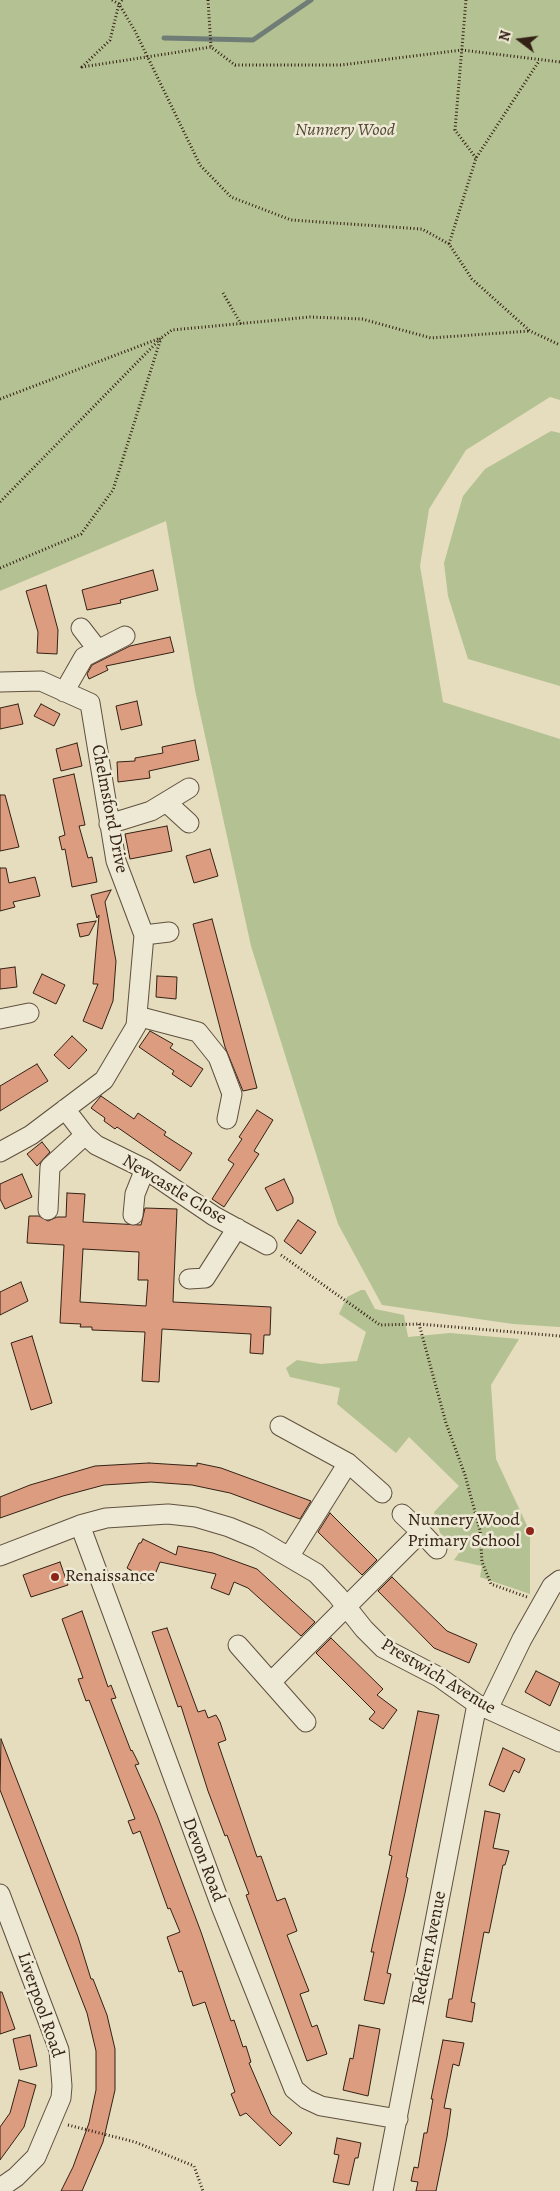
<!DOCTYPE html>
<html>
<head>
<meta charset="utf-8">
<style>
  body { margin:0 }
  #map { position:relative; width:560px; height:2191px; overflow:hidden; background:#e5ddbe; font-family:Alegreya,serif }
  canvas { display:block }
  .north { position:absolute; left:495px; top:15px; width:50px; height:50px; -webkit-text-stroke:4px #eee9d5; paint-order:stroke; rotate:285deg; font-size:14px; font-weight:700; line-height:20px; text-align:center; color:#342115 }
  .north::after { content:''; display:block; margin:auto; width:18px; height:22px; background:#342115; clip-path:polygon(50% 0,100% 100%,50% 72%,0 100%) }
</style>
</head>
<body>
<div id="map">
<canvas width="560" height="2191"></canvas>
<div class="north">N</div>
</div>
<script>
const context = document.querySelector('canvas').getContext('2d');
context.lineJoin = 'round';
function fill(path, color) { context.fillStyle = color; context.fill(path, 'evenodd'); }
const poly = rows => new Path2D(rows.map(r => 'M' + r).join(''));
function stroke(path, color, width, dash) { context.strokeStyle = color; context.lineWidth = width; context.lineCap = dash ? 'butt' : 'round'; context.setLineDash(dash || []); context.stroke(path); }
function write(font, color, halo, rows, align = 'center') {
  context.font = font + ' Alegreya,serif'; context.lineWidth = 5; context.setLineDash([]); context.textBaseline = 'middle'; context.strokeStyle = halo; context.fillStyle = color; for (const [text, x, y, turn = 0] of rows) {
    context.save(); context.translate(x, y); context.rotate((+turn || 0) * Math.PI / 180); context.textAlign = isNaN(turn) ? turn : align; if (halo) context.strokeText(text, 0, 0); context.fillText(text, 0, 0); context.restore();
  }
}
const green = poly([
  [0,0,560,0,560,400,550,397,466,450,429,509,420,566,443,702,560,739,560,1327,513,1324,382,1305,338,1224,251,946,195,690,166,521,0,591],
  [551,431,560,433,560,686,468,659,448,596,444,563,463,496,485,469],
  [361,1290,365,1290,375,1309,404,1315,408,1337,450,1333,519,1339,491,1385,496,1459,530,1532,530,1594,480,1577,482,1566,454,1560,461,1550,440,1533,434,1512,459,1486,409,1437,396,1453,337,1404,340,1388,290,1377,286,1368,297,1360,321,1364,357,1361,366,1332,339,1314,347,1297]
]);
const stream = poly([
  [164,38,253,40,311,0]
]);
const building = poly([
  [153,570,158,590,120,600,121,603,87,610,82,590,153,570],
  [46,585,58,630,57,654,37,653,38,632,26,591,46,585],
  [170,637,174,652,106,666,108,670,89,679,87,674,92,665,130,646,170,637],
  [137,701,142,725,121,730,116,706,137,701],
  [18,704,23,724,0,729,0,708,18,704],
  [41,704,60,714,54,726,34,716,41,704],
  [195,740,199,760,149,771,150,778,118,782,117,762,135,761,135,758,163,753,162,747,195,740],
  [77,743,82,766,61,771,56,749,77,743],
  [74,774,85,825,79,826,88,858,92,857,97,882,72,887,65,849,62,850,59,837,65,835,53,779,74,774],
  [0,795,5,795,19,847,0,851,0,795],
  [167,826,172,851,130,859,125,834,167,826],
  [210,849,218,876,194,883,186,856,210,849],
  [0,868,6,868,9,883,35,877,40,896,13,902,15,907,0,911,0,868],
  [111,890,105,902,116,961,113,1001,102,1029,83,1021,98,984,93,984,99,915,97,918,91,895,111,890],
  [212,919,257,1088,243,1091,225,1047,193,924,212,919],
  [96,921,89,935,80,937,77,924,96,921],
  [15,967,17,987,0,989,0,969,15,967],
  [42,974,65,985,56,1004,33,993,42,974],
  [157,976,177,977,176,999,156,997,157,976],
  [150,1031,173,1044,170,1048,203,1069,191,1087,172,1074,174,1071,139,1047,150,1031],
  [72,1036,87,1050,69,1069,54,1055,72,1036],
  [37,1064,48,1081,0,1111,0,1086,37,1064],
  [101,1096,134,1119,138,1113,166,1132,164,1135,192,1153,180,1171,117,1127,115,1129,104,1121,105,1118,91,1108,101,1096],
  [257,1110,273,1120,254,1151,259,1154,224,1207,212,1199,234,1164,228,1160,242,1139,239,1137,257,1110],
  [42,1142,50,1152,37,1166,27,1154,42,1142],
  [22,1174,32,1197,5,1209,0,1199,0,1184,22,1174],
  [284,1179,293,1198,293,1203,277,1211,265,1188,284,1179],
  [67,1193,85,1194,83,1222,141,1225,145,1208,177,1209,173,1302,271,1307,270,1335,264,1335,263,1354,250,1353,251,1334,162,1329,159,1382,142,1381,145,1332,92,1330,92,1327,80,1327,81,1324,60,1323,64,1245,27,1243,29,1216,39,1216,48,1221,57,1217,66,1217,67,1193],
  [83,1249,139,1252,138,1280,148,1280,146,1306,80,1302,83,1249],
  [298,1220,316,1232,301,1254,284,1241,298,1220],
  [21,1282,28,1301,0,1315,0,1292,21,1282],
  [32,1336,52,1403,31,1410,11,1343,32,1336],
  [149,1463,197,1466,197,1463,221,1468,311,1501,300,1519,230,1493,192,1485,151,1482,104,1485,63,1496,0,1518,0,1497,30,1485,95,1466,149,1463],
  [330,1513,377,1560,362,1575,318,1532,330,1513],
  [143,1539,176,1555,178,1546,213,1553,257,1569,315,1622,301,1636,248,1588,234,1582,229,1595,211,1588,216,1574,160,1562,154,1577,146,1573,141,1583,129,1578,132,1571,127,1568,139,1543,141,1543,143,1539],
  [60,1562,68,1585,31,1597,23,1575,60,1562],
  [392,1577,447,1631,477,1644,469,1663,434,1648,378,1591,392,1577],
  [82,1611,108,1687,111,1685,116,1698,111,1699,131,1751,132,1750,139,1764,135,1765,157,1815,201,1932,231,2021,234,2020,243,2047,246,2046,251,2062,249,2063,271,2114,292,2133,280,2146,246,2113,240,2116,231,2094,235,2092,205,2002,193,2006,182,1971,179,1972,167,1937,180,1932,170,1908,168,1909,140,1831,133,1834,128,1821,135,1819,89,1700,86,1701,78,1679,83,1678,62,1619,82,1611],
  [167,1628,198,1712,205,1710,208,1718,216,1715,220,1722,226,1740,218,1743,257,1857,261,1856,277,1901,285,1898,297,1931,287,1935,309,1991,300,1994,312,2027,317,2025,327,2054,307,2061,246,1895,249,1894,227,1835,225,1836,208,1791,181,1706,178,1707,152,1632,167,1628],
  [331,1638,383,1689,377,1695,397,1710,383,1729,369,1719,375,1712,316,1653,331,1638],
  [536,1671,560,1683,550,1706,525,1692,536,1671],
  [418,1711,439,1715,406,1877,408,1878,405,1893,387,1973,391,1974,384,2004,364,2000,374,1952,371,1952,392,1856,389,1855,418,1711],
  [1,1739,78,1937,91,1979,93,1979,107,2015,115,2049,115,2090,103,2142,82,2191,61,2191,73,2167,89,2123,96,2090,96,2051,87,2013,0,1790,1,1739],
  [503,1748,525,1759,519,1773,514,1770,504,1792,489,1785,503,1748],
  [485,1811,500,1814,493,1848,509,1851,505,1865,503,1865,489,1933,484,1932,471,2002,475,2003,472,2022,446,2017,449,1999,452,1999,485,1811],
  [0,1992,2,1992,15,2029,0,2034,0,1992],
  [359,2025,380,2029,368,2096,343,2090,350,2058,353,2059,359,2025],
  [30,2035,37,2066,20,2070,13,2039,30,2035],
  [443,2040,464,2043,459,2066,453,2064,444,2108,451,2109,447,2137,436,2191,416,2191,418,2182,411,2181,414,2167,418,2168,424,2133,427,2133,433,2099,431,2099,443,2040],
  [19,2080,36,2085,24,2127,0,2160,0,2127,10,2113,19,2080],
  [337,2138,361,2143,358,2158,355,2158,349,2185,333,2182,339,2155,334,2154,337,2138]
]);
const path = poly([
  [112,0,119,4,135,31,200,165,231,197,291,220,422,229,449,244,472,279,530,331,560,345],
  [122,0,119,4,110,40,82,67,211,47,235,65,341,65,462,50,560,62],
  [208,0,211,47],
  [466,0,455,130,476,158],
  [449,244,476,158,539,61],
  [223,293,241,324],
  [0,399,158,339],
  [0,502,161,338,172,330,310,317,362,319,431,338,529,331],
  [0,568,81,534,113,490,161,338],
  [281,1255,380,1325,419,1324,560,1336],
  [419,1324,446,1423,465,1475,480,1530,482,1562,491,1584,527,1597],
  [68,2125,135,2142,194,2166,203,2191]
]);
const minor = poly([
  [81,628,98,650],
  [0,682,41,681,90,703,116,861,144,935,136,1026,104,1080,31,1135,0,1152],
  [64,692,84,657,125,636],
  [166,802,189,823],
  [109,824,151,811,189,788],
  [144,935,169,932],
  [137,1016,198,1032,218,1057,232,1094,227,1119],
  [0,1019,29,1013],
  [65,1109,85,1135,96,1145,145,1169,214,1216,267,1245],
  [48,1210,50,1167,85,1135],
  [133,1215,135,1194,145,1169],
  [189,1279,205,1278,237,1228],
  [280,1426,348,1463,382,1493],
  [80,1525,221,1906,294,2089,306,2099,321,2106,398,2119],
  [421,1532,437,1549],
  [0,1556,80,1525,106,1518,168,1514,195,1517,229,1527,258,1539,316,1573,337,1595,364,1629,383,1648,439,1677,477,1704,560,1742],
  [289,1557,348,1463],
  [238,1645,306,1722],
  [271,1682,421,1532,402,1514],
  [488,1709,522,1639,552,1586,560,1580],
  [0,1894,59,2050,62,2086,61,2098,36,2157,16,2177,0,2188],
  [383,2191,477,1704]
]);
const markers = [
  [530,1531,5,"#8f2418"],
  [55,1577,5,"#8f2418"]
];
const parkNames = [
  ["Nunnery Wood",345,131]
];
const streetNames = [
  ["Chelmsford Drive",109,809,79],
  ["Newcastle Close",174,1190,31],
  ["Prestwich Avenue",438,1677,31],
  ["Devon Road",203,1860,69],
  ["Redfern Avenue",430,1948,-79],
  ["Liverpool Road",40,2005,71]
];
const poiNames = [
  ["Nunnery Wood",520,1521],
  ["Primary School",520,1542],
  ["Renaissance",65,1577,"left"]
];
fill(green, '#b4c192');
stroke(stream, '#6f7d76', 5);
fill(building, '#dc9c7f');
stroke(building, '#342115', 1);
stroke(minor, '#60503f', 21);
stroke(path, '#342115', 3, [1, 2.5]);
stroke(minor, '#eee9d5', 19);
for (const [x, y, r, color] of markers) { const dot = new Path2D(); dot.arc(x, y, r, 0, 2 * Math.PI); context.fillStyle = color; context.fill(dot); stroke(dot, '#eee9d5', 2); }
write('italic 18px', '#544934', '#eee9d5', parkNames);
write('18px', '#342115', '#eee9d5', streetNames);
write('18px', '#342115', '#eee9d5', poiNames, 'right');
</script>
</body>
</html>
